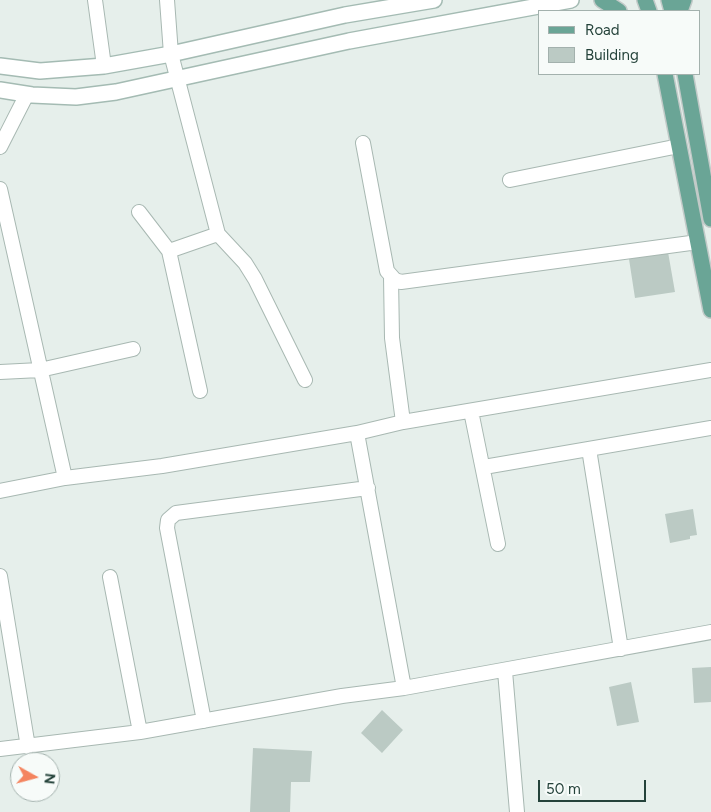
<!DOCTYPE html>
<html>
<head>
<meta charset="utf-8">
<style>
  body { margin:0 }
  #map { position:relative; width:711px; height:812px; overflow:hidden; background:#e6efeb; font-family:Figtree,sans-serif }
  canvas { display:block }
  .legend { position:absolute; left:538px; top:10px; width:162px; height:65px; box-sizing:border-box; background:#f7fbf9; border:1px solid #a3b1ad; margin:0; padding:6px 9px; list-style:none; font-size:15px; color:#24423a }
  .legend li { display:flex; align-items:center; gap:10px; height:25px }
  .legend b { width:25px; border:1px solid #a3b1ad }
  .north { position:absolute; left:10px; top:752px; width:50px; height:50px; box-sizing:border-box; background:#f7fbf9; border:1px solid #a3b1ad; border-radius:50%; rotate:97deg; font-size:14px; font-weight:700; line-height:20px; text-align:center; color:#24423a }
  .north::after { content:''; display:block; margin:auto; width:18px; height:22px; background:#f4845f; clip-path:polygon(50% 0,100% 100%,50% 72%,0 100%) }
  .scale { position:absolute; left:538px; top:780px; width:108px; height:22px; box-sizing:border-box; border:2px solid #24423a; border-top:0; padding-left:6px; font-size:15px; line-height:18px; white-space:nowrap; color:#24423a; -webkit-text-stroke:4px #f7fbf9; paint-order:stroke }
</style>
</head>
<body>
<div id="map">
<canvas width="711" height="812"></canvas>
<ul class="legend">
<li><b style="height:6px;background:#6aa596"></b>Road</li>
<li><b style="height:14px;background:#bbcac4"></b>Building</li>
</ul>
<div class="north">N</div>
<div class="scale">50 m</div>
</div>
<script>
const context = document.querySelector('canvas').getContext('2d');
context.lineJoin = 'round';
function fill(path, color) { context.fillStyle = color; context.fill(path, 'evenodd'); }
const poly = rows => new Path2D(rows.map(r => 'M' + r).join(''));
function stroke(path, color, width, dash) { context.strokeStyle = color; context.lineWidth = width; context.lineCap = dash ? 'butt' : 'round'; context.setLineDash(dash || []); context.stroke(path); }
const building = poly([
  [668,252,675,292,635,298,629,259],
  [693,509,697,535,690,536,690,539,670,543,665,514],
  [711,667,711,702,694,703,692,668],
  [631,682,639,722,617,726,609,687],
  [382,710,403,730,382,753,361,733],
  [253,748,312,751,310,782,291,782,290,812,250,812]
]);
const street = poly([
  [95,0,104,66],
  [167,0,171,54,218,234,245,263,255,279,305,380],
  [363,143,387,271,395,280,401,282,698,242],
  [0,147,27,94],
  [510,180,679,146],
  [0,189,65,478],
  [139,212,169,251,200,391],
  [169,251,218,234],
  [391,277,392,338,403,422],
  [0,372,40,370,133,349],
  [471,411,498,544],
  [357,433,404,688],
  [589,449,621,649],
  [484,467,711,428],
  [0,491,65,478,162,466,357,433,403,422,711,370],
  [0,576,28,747],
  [110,577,140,732],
  [505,671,517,812],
  [204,721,167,528,168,520,176,513,368,488],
  [0,749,140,732,342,696,404,688,711,632]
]);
const secondary = poly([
  [0,66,40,71,104,66,171,54,345,15,434,0],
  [0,90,32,95,76,97,116,92,349,41,571,0]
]);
const primary = poly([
  [602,0,619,11],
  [645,0,649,11],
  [669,0,672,11],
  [680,11,684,0],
  [665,74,711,310],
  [685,74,711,219]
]);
fill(building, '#bbcac4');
stroke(street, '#a8b8b2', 16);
stroke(secondary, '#a4bbb3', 18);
stroke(primary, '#c2cac8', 18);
stroke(street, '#fff', 14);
stroke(secondary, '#fff', 15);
stroke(primary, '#6aa596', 15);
</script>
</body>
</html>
